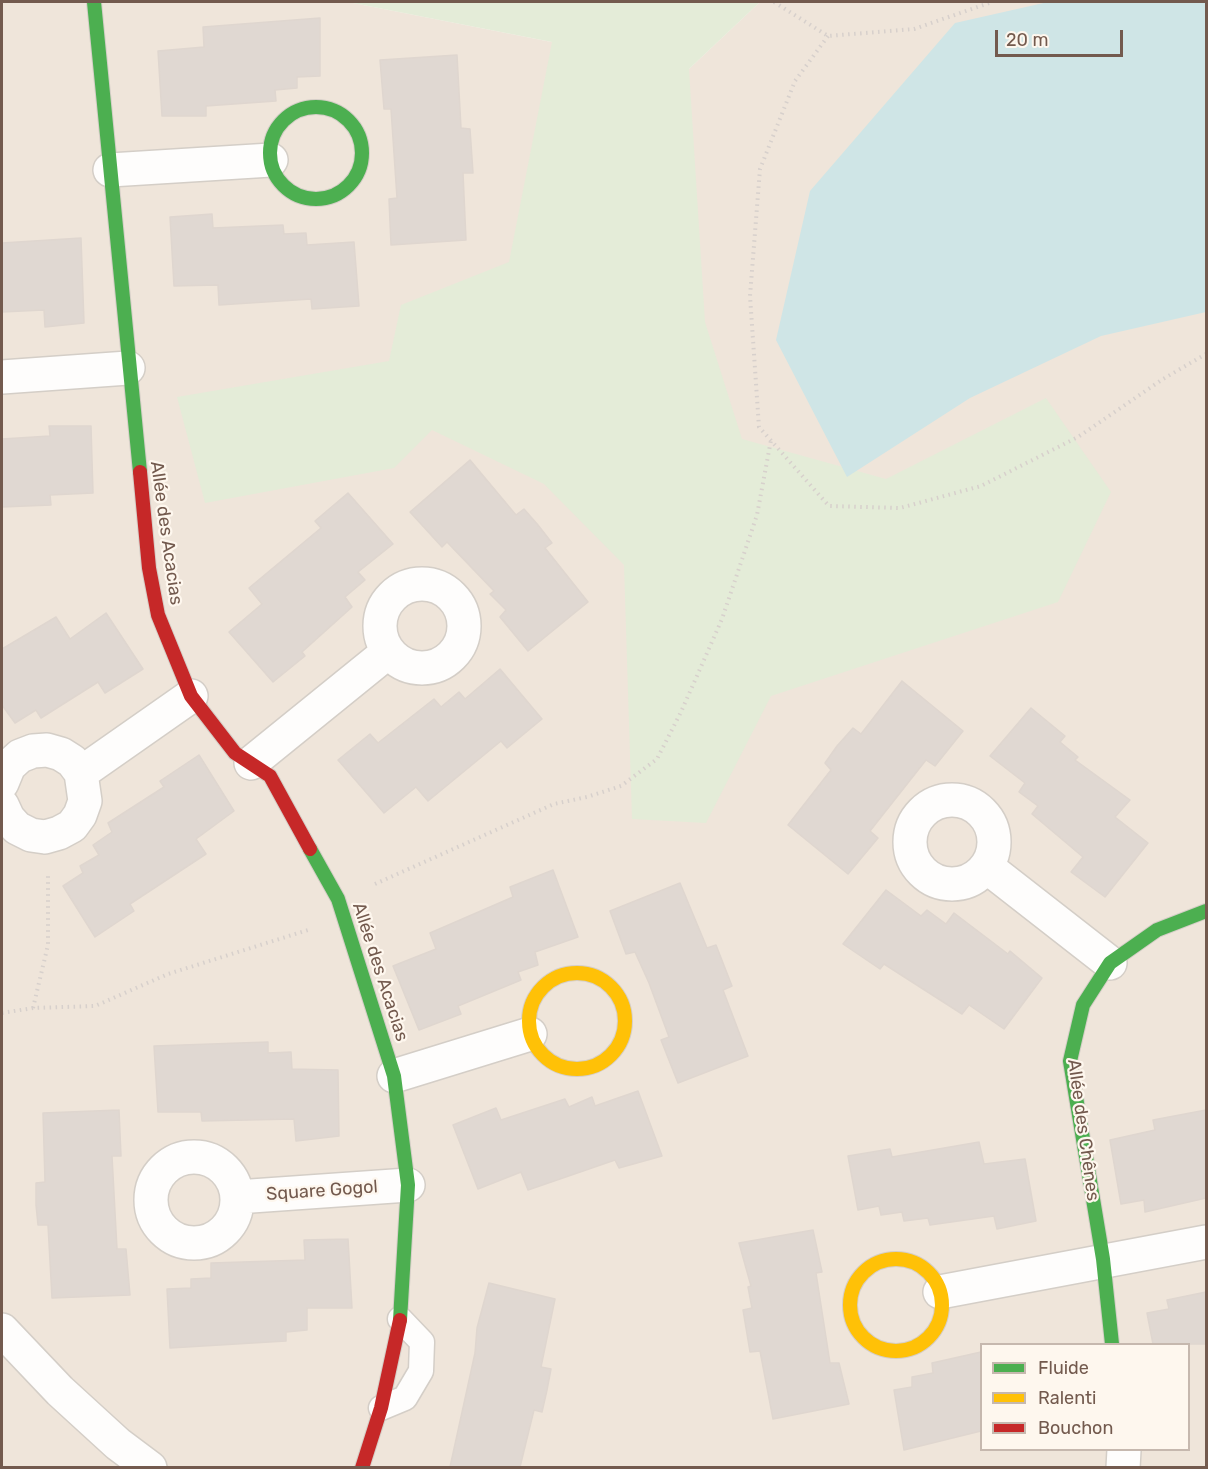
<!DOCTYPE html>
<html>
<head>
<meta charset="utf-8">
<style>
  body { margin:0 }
  #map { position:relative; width:1208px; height:1469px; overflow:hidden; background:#f7f2ec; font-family:Rubik,sans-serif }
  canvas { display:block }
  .frame { position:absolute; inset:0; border:3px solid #735a4e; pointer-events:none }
  .legend { position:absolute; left:980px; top:1343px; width:210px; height:108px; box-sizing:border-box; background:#fef7ee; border:2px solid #c6b8ae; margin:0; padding:8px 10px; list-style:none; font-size:18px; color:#735a4e }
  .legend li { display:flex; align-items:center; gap:12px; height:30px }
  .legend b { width:30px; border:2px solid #c6b8ae }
  .scale { position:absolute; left:995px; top:30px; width:128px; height:27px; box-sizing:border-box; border:3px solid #735a4e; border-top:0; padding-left:8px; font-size:18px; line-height:21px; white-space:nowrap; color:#735a4e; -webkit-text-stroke:4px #fef7ee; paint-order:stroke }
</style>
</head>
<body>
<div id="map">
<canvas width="1208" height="1469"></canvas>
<div class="frame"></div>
<ul class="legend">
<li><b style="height:8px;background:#4caf50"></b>Fluide</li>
<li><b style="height:8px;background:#ffc107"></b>Ralenti</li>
<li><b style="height:8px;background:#c62828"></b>Bouchon</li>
</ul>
<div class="scale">20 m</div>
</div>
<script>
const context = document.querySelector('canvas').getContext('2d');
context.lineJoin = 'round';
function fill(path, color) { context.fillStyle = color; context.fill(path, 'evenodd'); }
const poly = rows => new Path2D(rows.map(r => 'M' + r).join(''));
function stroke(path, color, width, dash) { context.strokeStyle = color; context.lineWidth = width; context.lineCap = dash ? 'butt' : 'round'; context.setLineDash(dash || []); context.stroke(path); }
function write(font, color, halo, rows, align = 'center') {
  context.font = font + ' Rubik,sans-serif'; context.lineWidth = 4.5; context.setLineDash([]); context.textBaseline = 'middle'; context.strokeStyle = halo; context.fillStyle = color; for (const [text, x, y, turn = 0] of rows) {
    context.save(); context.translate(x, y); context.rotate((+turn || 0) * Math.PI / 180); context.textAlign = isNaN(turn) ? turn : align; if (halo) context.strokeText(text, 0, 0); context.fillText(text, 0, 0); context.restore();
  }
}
const residential = poly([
  [2,2,348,2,689,69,760,2,1206,2,1206,1467,2,1468],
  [982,1344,1188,1344,1188,1450,982,1450]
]);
const green = poly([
  [348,2,760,2,689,69,705,322,742,439,886,479,1046,398,1111,492,1058,602,771,696,706,823,632,819,624,565,544,484,432,430,394,468,205,503,177,397,389,361,401,305,509,262,552,42]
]);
const water = poly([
  [1048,2,1206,2,1206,312,1101,336,970,398,847,477,776,340,810,191,955,23]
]);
const building = poly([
  [320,18,320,76,297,77,297,88,275,90,276,101,206,106,206,116,162,116,158,51,204,47,203,27,320,18],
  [457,55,461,128,470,129,473,173,463,173,466,240,391,245,389,199,397,198,391,109,384,109,380,60,457,55],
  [212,214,213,228,283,225,284,234,306,233,307,245,354,242,359,306,312,309,311,299,219,305,218,285,174,286,170,217,212,214],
  [81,238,84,323,45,327,44,310,2,312,2,243,81,238],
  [49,426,91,426,93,493,50,495,51,505,2,507,2,439,50,436,49,426],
  [470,460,516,515,524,509,538,525,552,543,545,548,588,602,528,651,500,617,506,610,490,594,494,591,447,542,442,547,410,512,470,460],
  [348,493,393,544,358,572,365,580,345,597,352,607,302,652,305,656,273,682,229,632,262,604,249,588,321,528,315,521,348,493],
  [106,613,143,669,105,693,98,682,41,718,36,710,15,723,2,705,2,649,56,617,70,639,106,613],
  [500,669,542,719,507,748,501,741,428,801,416,787,384,813,338,760,370,734,378,743,434,699,441,707,459,692,465,699,500,669],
  [902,681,963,731,935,766,926,760,870,831,878,838,848,874,788,825,831,770,825,763,837,746,853,728,861,734,902,681],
  [1031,708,1065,736,1060,742,1078,757,1075,760,1130,800,1115,817,1148,843,1105,897,1071,872,1083,857,1032,814,1038,806,1019,792,1025,783,990,756,1031,708],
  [199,755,234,811,196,839,206,854,130,904,134,911,95,937,63,886,83,873,80,866,99,855,93,845,112,832,108,823,164,787,160,781,199,755],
  [553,870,578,937,535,952,538,965,518,972,521,980,458,1006,461,1014,419,1030,393,966,436,949,430,933,513,897,510,887,553,870],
  [680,883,707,948,716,945,732,986,723,990,748,1056,678,1083,661,1040,669,1037,649,983,635,952,626,954,610,911,680,883],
  [886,890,921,916,927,910,946,924,954,913,1008,954,1010,951,1042,978,1004,1029,969,1005,962,1014,884,964,880,969,843,944,886,890],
  [268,1042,268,1053,291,1052,292,1069,338,1070,339,1136,296,1141,294,1119,202,1121,201,1112,158,1112,154,1046,268,1042],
  [638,1091,662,1156,619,1168,615,1160,528,1190,521,1172,478,1189,453,1125,496,1108,501,1120,565,1099,569,1107,592,1097,595,1106,638,1091],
  [119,1110,121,1156,112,1156,115,1212,117,1249,126,1249,130,1295,52,1298,48,1225,38,1225,36,1205,36,1183,45,1182,43,1113,119,1110],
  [1206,1110,1206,1198,1145,1212,1144,1200,1121,1204,1110,1140,1155,1130,1153,1120,1206,1110],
  [979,1142,984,1164,1025,1159,1036,1221,997,1229,994,1216,930,1225,928,1218,904,1221,902,1212,881,1215,879,1206,858,1210,848,1156,890,1149,892,1157,979,1142],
  [813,1230,822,1272,816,1273,830,1363,839,1363,849,1404,773,1419,760,1351,750,1352,743,1310,752,1308,748,1287,751,1286,739,1243,813,1230],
  [348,1239,352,1308,307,1308,307,1330,286,1332,286,1341,170,1348,167,1289,191,1288,191,1279,211,1278,211,1263,305,1260,304,1240,348,1239],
  [489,1283,555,1299,541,1367,551,1369,547,1390,542,1412,534,1410,520,1467,450,1467,475,1353,477,1328,489,1283],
  [1206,1292,1206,1344,1153,1344,1147,1313,1169,1309,1167,1300,1206,1292],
  [981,1352,981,1431,904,1450,894,1390,912,1387,912,1377,933,1373,932,1363,981,1352]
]);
const path = poly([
  [774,2,828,36,914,29,992,2],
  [828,36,795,81,760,169,750,296,759,427,829,506,900,508,981,486,1078,437,1163,379,1206,354],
  [375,884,554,804,587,797,621,786,657,759,681,712,722,619,757,515,771,440],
  [33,1008,48,945,48,876],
  [2,1013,33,1008,95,1006,168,974,308,930]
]);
const lane = poly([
  [381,1408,405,1398,421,1371,422,1342,400,1319]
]);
const street = poly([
  [110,170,271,160],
  [2,377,128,368],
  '380 626a42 42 0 1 1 84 0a42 42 0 1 1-84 0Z',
  [251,763,388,652],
  [81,773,191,696],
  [2,783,9,766,20,756,33,751,47,750,61,754,72,761,81,773,85,801,80,815,72,826,59,833,45,837,31,835,17,828,8,818,2,805],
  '910 842a42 42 0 1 1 84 0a42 42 0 1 1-84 0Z',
  [987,867,1110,963],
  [394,1076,530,1034],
  '151 1200a43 43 0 1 1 86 0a43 43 0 1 1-86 0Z',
  [237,1197,408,1185],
  [940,1292,1206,1242],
  [2,1330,60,1391,118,1444,150,1468],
  [1123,1468,1124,1450]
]);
const fast = poly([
  [94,2,140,472],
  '270 153a46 46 0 1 1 92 0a46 46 0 1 1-92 0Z',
  [310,849,338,899,394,1076,408,1185,400,1320],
  [1112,1344,1103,1259,1070,1061,1083,1005,1110,963,1157,930,1206,911]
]);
const slow = poly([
  '529 1021a48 48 0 1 1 96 0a48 48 0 1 1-96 0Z',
  '850 1305a46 46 0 1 1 92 0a46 46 0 1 1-92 0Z'
]);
const jam = poly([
  [140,472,149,568,158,615,191,696,235,753,270,776,310,849],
  [362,1468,381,1408,400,1320]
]);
const streetNames = [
  ["Allée des Acacias",166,533,82],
  ["Allée des Acacias",380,972,72],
  ["Allée des Chênes",1083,1130,82],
  ["Square Gogol",322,1191,-4]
];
fill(residential, '#efe5da');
fill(green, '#e4ecd8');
fill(water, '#cfe5e6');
fill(building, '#e0d8d2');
stroke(building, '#dfd6cf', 1.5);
stroke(lane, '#d4cec7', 27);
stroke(street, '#d4cec7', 36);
stroke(fast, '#d5cec7', 16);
stroke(slow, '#d5cec7', 16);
stroke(jam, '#d5cec7', 16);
stroke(path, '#d7d0cc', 4, [1.5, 4.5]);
stroke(lane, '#fefdfc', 24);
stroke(street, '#fefdfc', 33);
stroke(fast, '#4caf50', 14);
stroke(slow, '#ffc107', 14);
stroke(jam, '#c62828', 14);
write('18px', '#735a4e', '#fef7ee', streetNames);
</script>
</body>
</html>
